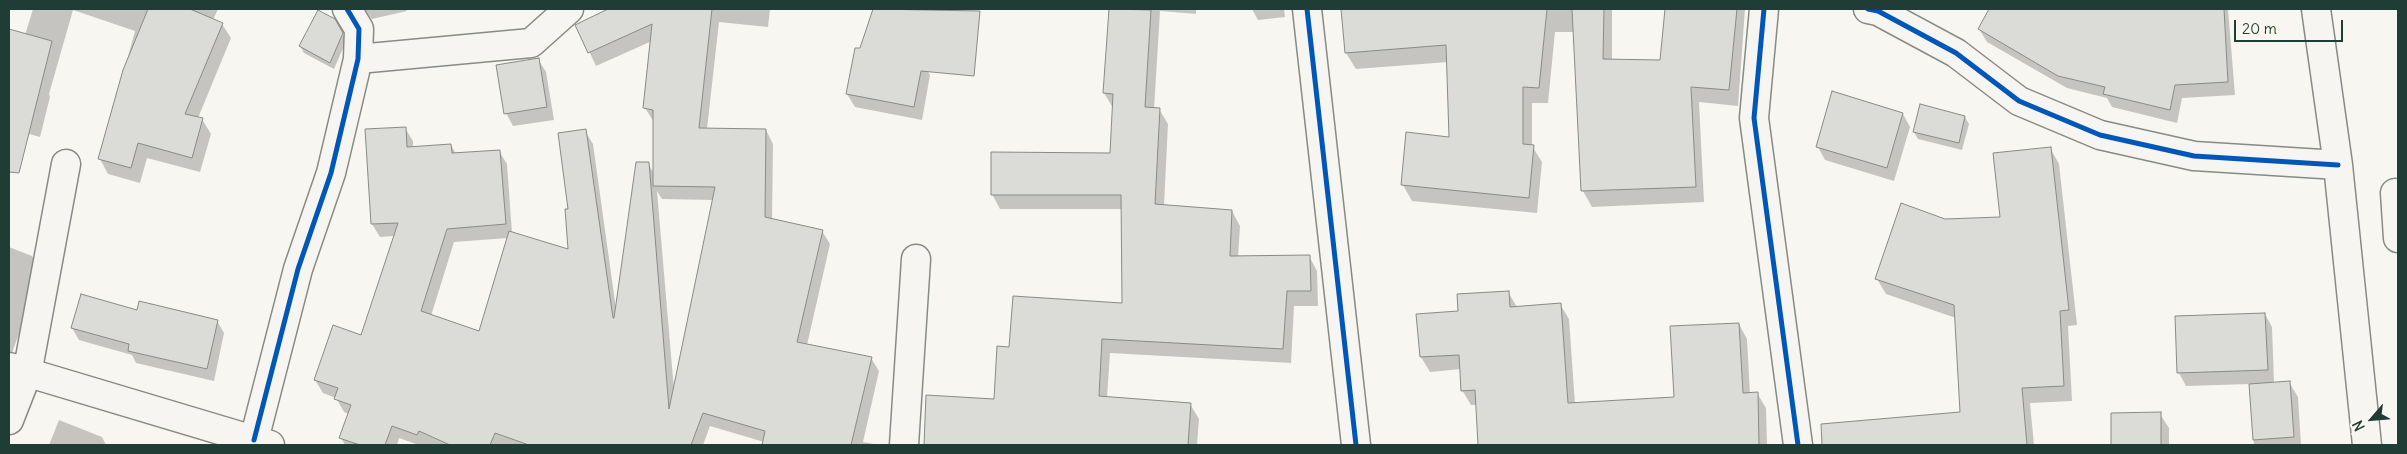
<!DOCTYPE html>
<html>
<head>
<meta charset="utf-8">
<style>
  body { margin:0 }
  #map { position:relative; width:2407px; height:454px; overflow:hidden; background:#f8f6f0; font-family:Delius,sans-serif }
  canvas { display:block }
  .frame { position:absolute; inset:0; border:10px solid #1f3d34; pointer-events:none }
  .north { position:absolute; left:2347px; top:394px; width:50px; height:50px; -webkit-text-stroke:4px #fbf7ec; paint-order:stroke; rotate:243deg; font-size:14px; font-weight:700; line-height:20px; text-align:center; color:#1f3d34 }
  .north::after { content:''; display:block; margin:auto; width:18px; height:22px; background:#1f3d34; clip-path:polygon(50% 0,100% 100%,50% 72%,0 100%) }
  .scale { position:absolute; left:2234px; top:20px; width:109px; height:22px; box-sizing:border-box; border:2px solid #1f3d34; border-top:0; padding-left:6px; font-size:15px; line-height:18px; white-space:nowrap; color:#1f3d34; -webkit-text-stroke:4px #fbf7ec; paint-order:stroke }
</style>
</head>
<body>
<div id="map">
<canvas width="2407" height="454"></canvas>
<div class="frame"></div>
<div class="north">N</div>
<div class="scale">20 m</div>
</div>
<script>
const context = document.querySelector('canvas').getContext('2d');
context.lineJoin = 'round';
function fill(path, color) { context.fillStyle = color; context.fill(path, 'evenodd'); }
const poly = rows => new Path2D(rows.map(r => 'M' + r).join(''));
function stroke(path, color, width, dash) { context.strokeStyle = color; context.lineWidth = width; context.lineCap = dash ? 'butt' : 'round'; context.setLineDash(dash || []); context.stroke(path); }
const shadow = poly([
  [33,9,218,9,213,20,222,24,231,38,198,118,202,119,211,134,200,172,147,158,140,183,108,174,100,159,135,31,73,10,49,94,50,97,40,137,18,131,9,164,9,30,25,35],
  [364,9,406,9,407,11,372,19],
  [613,9,770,9,768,27,719,22,707,129,766,130,773,144,772,220,822,231,830,244,807,345,871,358,879,371,863,442,879,445,764,445,764,442,710,426,703,445,419,445,399,438,397,445,345,445,341,438,349,414,344,412,336,398,323,393,315,380,362,337,394,236,380,237,372,224,405,128,413,141,413,148,451,145,456,154,499,151,507,164,512,233,569,251,569,210,585,131,593,144,616,309,648,163,654,174,654,122,645,108,652,41,596,66,577,25],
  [657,191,662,199,713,200,674,390],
  [508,238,480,333,431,316,454,242],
  [871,9,942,9,942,32],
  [1110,9,1196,9,1196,14,1160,11,1154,109,1159,109,1168,124,1164,206,1232,211,1240,226,1238,257,1309,256,1317,271,1318,306,1294,306,1291,363,1110,353,1107,398,1190,404,1199,419,1197,445,930,445,926,438,995,400,1011,348,1123,305,1123,209,1000,209,992,194,1111,154,1113,108,1104,93],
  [1252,9,1284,9,1285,17,1258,20],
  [1343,9,1612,9,1612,61,1661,61,1666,9,1745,9,1738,106,1699,102,1704,202,1592,207,1583,191,1575,32,1555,32,1548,103,1532,103,1532,146,1542,162,1537,213,1412,201,1403,185,1450,138,1448,62,1356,69,1346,53],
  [1991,9,2063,9,2085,22,2084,9,2228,9,2235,95,2182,98,2177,123,2112,107,2107,98,2067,88,1987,42,1979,29],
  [334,20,346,41,334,69,304,53,300,46],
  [538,59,546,72,554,120,513,126,506,113],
  [922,62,930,75,922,120,855,107,847,94],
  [1903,114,1910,127,1894,181,1825,160,1818,147],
  [1965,117,1969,124,1962,150,1918,139,1914,132],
  [2050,148,2059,164,2077,325,2068,326,2072,401,2030,403,2034,445,1877,445,1875,420,1961,413,1956,318,1886,294,1877,279,1945,220,2001,218],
  [9,247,32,256,41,271,11,356,9,355],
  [1508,292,1517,307,1560,304,1569,319,1575,404,1675,399,1739,324,1747,339,1750,394,1757,393,1766,408,1767,445,1480,445,1477,405,1471,405,1462,390,1461,369,1430,372,1421,357,1417,315,1459,312],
  [138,311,217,321,224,333,214,381,136,363,132,355,79,340,72,328],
  [2265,314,2272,327,2274,383,2289,382,2298,397,2301,445,2254,445,2250,384,2186,386,2179,373],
  [2112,414,2160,414,2169,428,2169,445,2112,445],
  [59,420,102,437,106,445,49,445]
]);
const building = poly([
  [148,9,190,9,223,23,185,114,203,118,192,158,138,143,131,168,98,159,123,70,148,9],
  [608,9,712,9,699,128,766,129,765,217,823,230,797,342,872,357,851,445,762,445,765,431,703,413,691,445,529,445,495,433,490,445,450,445,419,431,417,435,392,426,385,445,360,445,339,438,351,405,334,399,338,388,314,380,333,325,361,335,398,223,371,224,365,129,406,127,407,147,451,144,452,153,500,150,506,224,447,229,421,311,479,331,509,231,568,249,565,209,568,209,558,133,586,129,613,318,614,318,636,162,649,162,669,409,715,187,653,186,653,110,643,108,652,24,588,53,575,25,608,9],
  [873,9,980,11,974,76,921,71,914,107,846,94,855,48,860,48,873,9],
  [1109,9,1151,10,1145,107,1160,108,1155,204,1232,210,1230,256,1310,255,1311,291,1287,291,1283,349,1102,339,1099,396,1191,403,1188,445,924,445,926,395,994,399,997,346,1009,347,1013,296,1122,303,1121,195,991,195,991,152,1110,153,1113,94,1103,93,1109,9],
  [1341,9,1547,9,1539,88,1523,87,1523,144,1534,145,1529,198,1401,185,1406,132,1449,137,1446,45,1345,53,1341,9],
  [1572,9,1604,9,1603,59,1660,60,1665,9,1737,9,1729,90,1691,87,1696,187,1581,191,1572,9],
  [1989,9,2224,9,2228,82,2175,85,2170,110,2103,94,2105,87,2058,76,1978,29,1989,9],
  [318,10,335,19,343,33,330,63,299,46,318,10],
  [9,29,52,41,19,173,9,172,9,29],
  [539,58,547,107,504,114,496,65,539,58],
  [1832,91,1903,113,1887,168,1816,147,1832,91],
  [1920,104,1965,116,1959,143,1913,132,1920,104],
  [2051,147,2069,310,2060,311,2064,386,2022,388,2027,445,1822,445,1821,424,1960,412,1954,305,1875,279,1901,203,1945,219,2000,217,1993,153,2051,147],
  [1509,291,1510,307,1561,303,1568,403,1674,397,1670,326,1739,323,1743,393,1758,392,1759,445,1478,445,1475,390,1461,391,1459,355,1420,357,1416,314,1458,311,1457,294,1509,291],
  [81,294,137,310,139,301,218,320,207,369,128,351,129,344,71,328,81,294],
  [2265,313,2268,370,2177,373,2175,316,2265,313],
  [2290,381,2294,437,2253,440,2249,384,2290,381],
  [2161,412,2161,445,2111,445,2111,413,2161,412]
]);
const minor = poly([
  [1307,9,1356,445],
  [1764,9,1754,118,1798,445],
  [1868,9,1878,11,1956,53,2019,101,2100,135,2194,156,2338,165],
  [2316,9,2338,165,2367,445],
  [358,59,531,43,569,9],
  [2398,194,2395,193,2398,238],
  [9,367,270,445],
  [9,420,27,374,66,164],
  [254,440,298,269,331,173,358,59,359,29,347,9],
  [904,445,916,259]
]);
const cycleway = poly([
  [1307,9,1356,445],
  [1764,9,1754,118,1798,445],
  [1868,9,1878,11,1956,53,2019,101,2100,135,2194,156,2338,165],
  [254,440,298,269,331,173,358,59,359,29,347,9]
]);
fill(shadow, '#0003');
fill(building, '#dbdbd7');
stroke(building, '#868b86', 1);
stroke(minor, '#868b86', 31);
stroke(minor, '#f6f5f1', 28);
stroke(cycleway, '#0057b8', 5);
</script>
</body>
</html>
